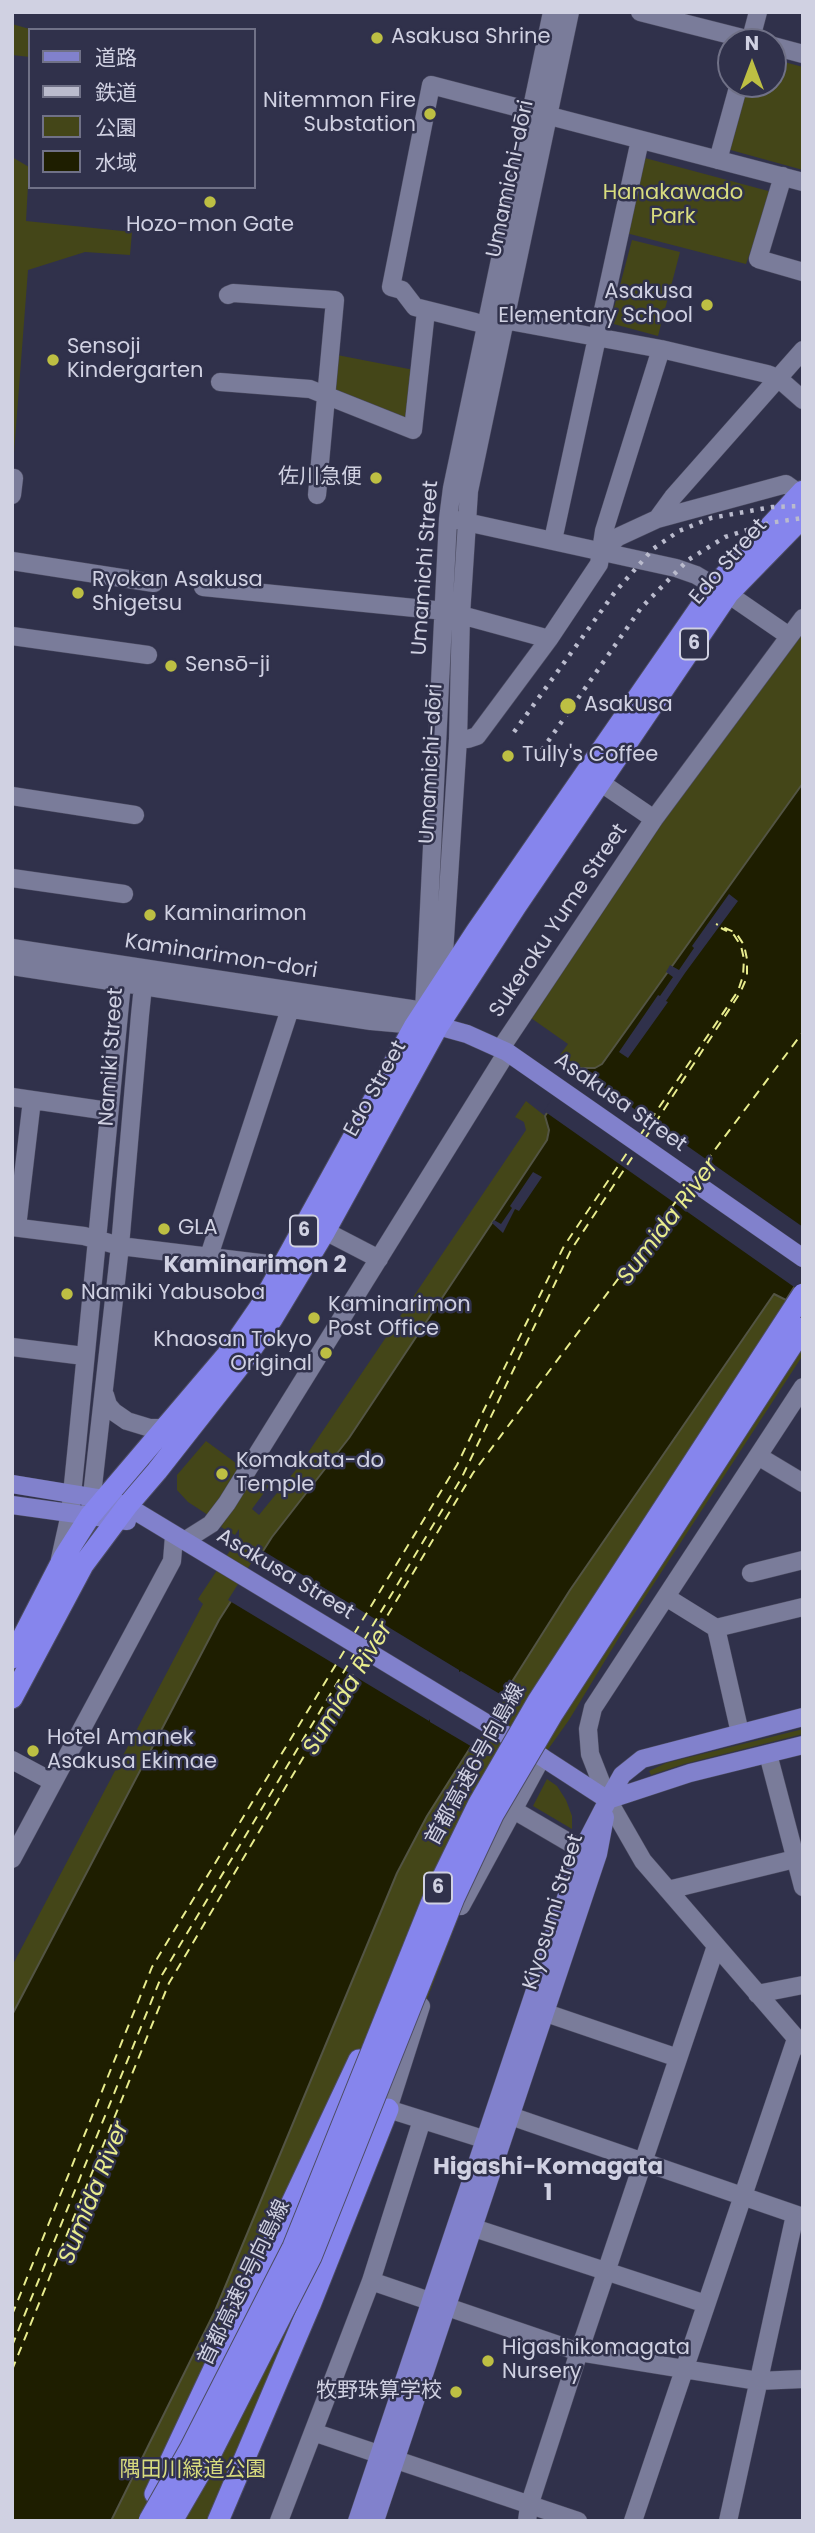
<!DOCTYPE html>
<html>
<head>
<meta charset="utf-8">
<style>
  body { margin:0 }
  #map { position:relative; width:815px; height:2533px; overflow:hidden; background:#30314b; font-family:Poppins,"Noto Sans JP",sans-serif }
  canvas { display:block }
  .frame { position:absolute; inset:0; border:14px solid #d0d1e2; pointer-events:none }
  .legend { position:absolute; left:28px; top:28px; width:228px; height:161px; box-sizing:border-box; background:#30314b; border:2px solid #707187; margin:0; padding:9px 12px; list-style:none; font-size:21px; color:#d0d1e2 }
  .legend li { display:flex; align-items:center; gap:14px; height:35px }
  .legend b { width:35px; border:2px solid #707187 }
  .north { position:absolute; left:717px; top:28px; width:70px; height:70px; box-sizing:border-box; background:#30314b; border:2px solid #707187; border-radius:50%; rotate:0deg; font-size:19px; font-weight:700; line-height:28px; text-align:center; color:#d0d1e2 }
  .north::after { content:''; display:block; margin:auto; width:24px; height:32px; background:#bdbf43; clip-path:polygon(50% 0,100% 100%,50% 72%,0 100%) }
</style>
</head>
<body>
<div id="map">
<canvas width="815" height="2533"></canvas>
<div class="frame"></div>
<ul class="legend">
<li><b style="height:9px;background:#8181cc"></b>道路</li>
<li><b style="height:9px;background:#babbcd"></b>鉄道</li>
<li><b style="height:19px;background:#444618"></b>公園</li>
<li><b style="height:19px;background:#1e1e00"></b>水域</li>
</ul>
<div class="north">N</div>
</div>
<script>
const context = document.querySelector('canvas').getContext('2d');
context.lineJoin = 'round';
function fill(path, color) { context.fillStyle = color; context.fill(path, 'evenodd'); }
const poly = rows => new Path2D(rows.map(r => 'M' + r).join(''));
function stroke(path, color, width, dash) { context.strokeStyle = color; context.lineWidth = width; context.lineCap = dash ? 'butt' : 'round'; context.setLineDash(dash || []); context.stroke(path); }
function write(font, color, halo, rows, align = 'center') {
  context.font = font + ' Poppins,"Noto Sans JP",sans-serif'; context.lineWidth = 5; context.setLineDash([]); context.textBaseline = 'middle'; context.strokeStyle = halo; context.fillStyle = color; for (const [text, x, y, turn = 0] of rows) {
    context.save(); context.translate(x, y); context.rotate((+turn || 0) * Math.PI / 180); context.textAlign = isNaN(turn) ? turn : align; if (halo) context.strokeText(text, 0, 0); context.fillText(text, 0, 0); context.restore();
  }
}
const green = poly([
  [12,24,33,30,30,30,30,57,12,55],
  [773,59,803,67,803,170,727,149,746,84,773,84],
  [12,157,29,167,26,221,132,232,130,255,85,252,28,270,13,466],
  [645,158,772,192,746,264,626,233],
  [632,240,680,252,658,336,610,323],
  [332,354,414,370,410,426,329,394],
  [803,625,803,783,602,1064,595,1068,576,1068,576,1065,560,1055,568,1044,531,1018,580,938],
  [526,1101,545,1116,549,1130,548,1140,349,1438,272,1537,219,1620,12,2015,12,1966,203,1604,198,1599,239,1537,239,1529,235,1535,221,1527,222,1525,253,1475,269,1486,252,1509,259,1515,299,1466,526,1130,524,1122,515,1117],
  [803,1273,803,1355,623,1631,569,1720,524,1783,478,1867,226,2521,111,2521,215,2311,397,1873,427,1816,570,1590,714,1381,774,1293],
  [206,1441,244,1469,208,1515,188,1502,177,1490,177,1475],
  [803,1729,803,1734,684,1764,651,1775,649,1771,666,1763],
  [547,1779,557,1786,566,1800,572,1816,572,1829,533,1806]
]);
const water = poly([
  [803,783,803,1273,786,1300,774,1294,714,1381,570,1590,427,1816,397,1873,215,2311,111,2521,12,2521,12,2015,219,1620,272,1537,349,1438,547,1140,549,1130,545,1116,576,1068,595,1068,602,1064,803,783]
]);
const pier = poly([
  [729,894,738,901,685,973,666,1001,668,1002,628,1058,619,1052,658,995,660,996,673,977,666,972,670,965,679,970,694,948,692,946],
  [573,1066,803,1227,803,1279,797,1289,544,1111],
  [533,1172,542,1177,519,1211,515,1209,503,1233,492,1223,494,1220,501,1224,512,1208,510,1206],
  [260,1549,459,1670,459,1672,461,1671,505,1697,474,1748,430,1722,430,1719,429,1721,228,1600]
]);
const ferry = poly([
  [641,1134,738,991,743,976,744,959,741,946,734,935,721,928],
  [646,1137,740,993,747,977,747,959,744,945,736,933,716,924],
  [696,1175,803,1032],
  [354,1634,457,1465,564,1246,631,1147],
  [364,1640,462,1477,571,1250,637,1150],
  [371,1643,473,1473,686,1188],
  [12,2315,152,1967,346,1648],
  [12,2346,162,1975,355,1653],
  [12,2370,169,1983,363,1657]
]);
const minor = poly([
  [640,12,758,42],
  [750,42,758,12],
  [773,46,803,54],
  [718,160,739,84],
  [783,176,758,259,803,272],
  [803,182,431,85,391,287,402,290,415,307,475,322,485,325,504,320,661,349,767,374,778,378,803,400],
  [228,295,233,293,335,300,317,495],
  [220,382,310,389,413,430,426,311],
  [12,495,14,478],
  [657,519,673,497,803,350],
  [457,520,676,568,696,575,728,594,789,636],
  [553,540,640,140],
  [602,551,618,537,657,519,786,484,800,494],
  [12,561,154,583],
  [203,587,445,611],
  [461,615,549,639],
  [12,636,148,655],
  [458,739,468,739,477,736,549,639,599,564,604,531,661,349],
  [591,776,654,819],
  [12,796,135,815],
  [12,878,124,894],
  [12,948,424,1011],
  [12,966,371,1021,427,1026],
  [442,984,458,739,461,615,469,491,570,12],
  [424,1011,448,519,452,488,552,12],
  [501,1048,654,819,803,618],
  [12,1097,108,1111],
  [12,1227,84,1236,120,1246,293,1267],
  [17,1227,32,1100],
  [325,1231,379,1259],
  [209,1256,290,1009],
  [12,1347,84,1356],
  [803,1387,593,1708,588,1729,590,1754,608,1800,643,1861,803,2046],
  [105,1395,108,1405,114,1412,127,1421,150,1428,161,1428,172,1422],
  [758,1456,803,1483],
  [90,1513,120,1246,140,1015,143,986,137,967],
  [184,1541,211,1524,227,1503,507,1052],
  [60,1559,70,1514,77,1445,122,983,137,967],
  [751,1573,803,1560],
  [666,1597,716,1628,803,1607],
  [716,1628,740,1733],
  [768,1754,803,1887],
  [12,1760,53,1782],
  [512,1809,582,1850],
  [12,1859,172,1561,174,1536],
  [668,1890,803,1857],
  [461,1906,542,1757],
  [757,1994,803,1985],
  [421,2006,388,2109,499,2144],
  [546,2013,678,2058],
  [499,2112,803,2217],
  [474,2228,706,2304],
  [371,2281,579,2352,758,2381,803,2379],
  [313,2432,578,2521],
  [279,2521,371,2281,422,2120],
  [527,2521,529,2506,579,2352,716,1946],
  [633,2521,796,2039],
  [728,2521,795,2215]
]);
const major = poly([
  [438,1026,467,1034,507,1052,803,1258],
  [12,1484,103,1499,127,1506,534,1752,608,1800],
  [12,1505,127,1521],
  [608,1800,690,1773,803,1745],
  [357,2521,582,1850,608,1800,622,1775,642,1759,803,1717],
  [375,2521,598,1854,605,1817]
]);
const highway = poly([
  [12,1658,64,1557,90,1516,227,1355,260,1307,414,1027,476,932,715,586,803,491],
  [12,1698,83,1565,127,1506,157,1471,241,1364,272,1319,325,1231,438,1026,516,906,728,594,803,517],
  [155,2494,359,2060],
  [218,2521,310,2305,388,2109]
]);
const rail = poly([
  [514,732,615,592,653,549,679,531,711,518,772,507,803,506],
  [542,750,641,608,688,560,725,537,769,523,803,518]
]);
const highwayBridge = poly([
  [149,2521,190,2449,293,2247,437,1889,478,1805,538,1701,803,1294],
  [172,2521,208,2459,311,2257,454,1898,493,1815,553,1713,803,1328]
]);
const markers = [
  [377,38,7,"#bdbf43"],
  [430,114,7,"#bdbf43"],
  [210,202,7,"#bdbf43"],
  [707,305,7,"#bdbf43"],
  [53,360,7,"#bdbf43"],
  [376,478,7,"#bdbf43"],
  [78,593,7,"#bdbf43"],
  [171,666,7,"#bdbf43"],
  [568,706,9,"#bdbf43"],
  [508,756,7,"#bdbf43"],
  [150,915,7,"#bdbf43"],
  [164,1229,7,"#bdbf43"],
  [67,1294,7,"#bdbf43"],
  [314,1318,7,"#bdbf43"],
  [326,1353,7,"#bdbf43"],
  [222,1474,7,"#bdbf43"],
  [33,1751,7,"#bdbf43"],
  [488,2361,7,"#bdbf43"],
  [456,2392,7,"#bdbf43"]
];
const shields = [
  [694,644,28],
  [304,1231,28],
  [438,1888,28]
];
const shieldNames = [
  ["6",694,644],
  ["6",304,1231],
  ["6",438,1888]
];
const poiNames = [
  ["Asakusa Shrine",391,38],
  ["Nitemmon Fire",416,102,"right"],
  ["Substation",416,126,"right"],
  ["Hozo-mon Gate",210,226,"center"],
  ["Asakusa",693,293,"right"],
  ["Elementary School",693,317,"right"],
  ["Sensoji",67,348],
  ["Kindergarten",67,372],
  ["佐川急便",362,478,"right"],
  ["Ryokan Asakusa",92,581],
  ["Shigetsu",92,605],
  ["Sensō-ji",185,666],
  ["Asakusa",584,706],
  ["Tully's Coffee",522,756],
  ["Kaminarimon",164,915],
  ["GLA",178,1229],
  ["Namiki Yabusoba",81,1294],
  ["Kaminarimon",328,1306],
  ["Post Office",328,1330],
  ["Khaosan Tokyo",312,1341,"right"],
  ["Original",312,1365,"right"],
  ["Komakata-do",236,1462],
  ["Temple",236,1486],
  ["Hotel Amanek",47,1739],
  ["Asakusa Ekimae",47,1763],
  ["Higashikomagata",502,2349],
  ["Nursery",502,2373],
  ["牧野珠算学校",442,2392,"right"]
];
const streetNames = [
  ["Umamichi-dōri",511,179,-78],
  ["Edo Street",729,562,-49],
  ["Umamichi Street",426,568,-86],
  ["Umamichi-dōri",432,764,-87],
  ["Sukeroku Yume Street",559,921,-56],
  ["Kaminarimon-dori",221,957,9],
  ["Namiki Street",112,1057,-86],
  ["Edo Street",376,1089,-61],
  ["Asakusa Street",620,1103,35],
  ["Asakusa Street",285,1575,31],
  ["首都高速6号向島線",476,1765,-61],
  ["Kiyosumi Street",554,1912,-73],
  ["首都高速6号向島線",245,2283,-64]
];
const parkNames = [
  ["Hanakawado",673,194],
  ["Park",673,218],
  ["隅田川緑道公園",193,2471]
];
const waterNames = [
  ["Sumida River",669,1222,-53],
  ["Sumida River",349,1689,-59],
  ["Sumida River",95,2193,-68]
];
const neighbourhoodNames = [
  ["Kaminarimon 2",255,1266],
  ["Higashi-Komagata",548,2168],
  ["1",548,2194]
];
fill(green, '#444618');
fill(water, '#1e1e00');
stroke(water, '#535444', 2);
fill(pier, '#30314b');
stroke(ferry, '#e8ec8d', 2, [9, 7]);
stroke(minor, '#4c4c62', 19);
stroke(major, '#4c4c62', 19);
stroke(highway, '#4c4c62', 23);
stroke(minor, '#7a7c9a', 18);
stroke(major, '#8181cc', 18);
stroke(highway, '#8685ed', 21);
stroke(rail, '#babbcd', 4.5, [3.5, 7]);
stroke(highwayBridge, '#4c4c62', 23, []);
stroke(highwayBridge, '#8685ed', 21);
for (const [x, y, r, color] of markers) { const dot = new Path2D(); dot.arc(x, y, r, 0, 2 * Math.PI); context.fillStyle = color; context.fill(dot); stroke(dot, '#30314b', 2.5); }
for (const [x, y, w] of shields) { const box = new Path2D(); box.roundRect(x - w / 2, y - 15.5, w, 31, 5); context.fillStyle = '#30314b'; context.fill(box); stroke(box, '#d0d1e2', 2); }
write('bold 19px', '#d0d1e2', null, shieldNames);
write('21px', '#d0d1e2', '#30314b', poiNames, 'left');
write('21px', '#d0d1e2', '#30314b', streetNames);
write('21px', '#d8dc7e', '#30314b', parkNames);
write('italic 23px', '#e8ec8d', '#30314b', waterNames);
write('bold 23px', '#d0d1e2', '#30314b', neighbourhoodNames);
</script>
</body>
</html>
